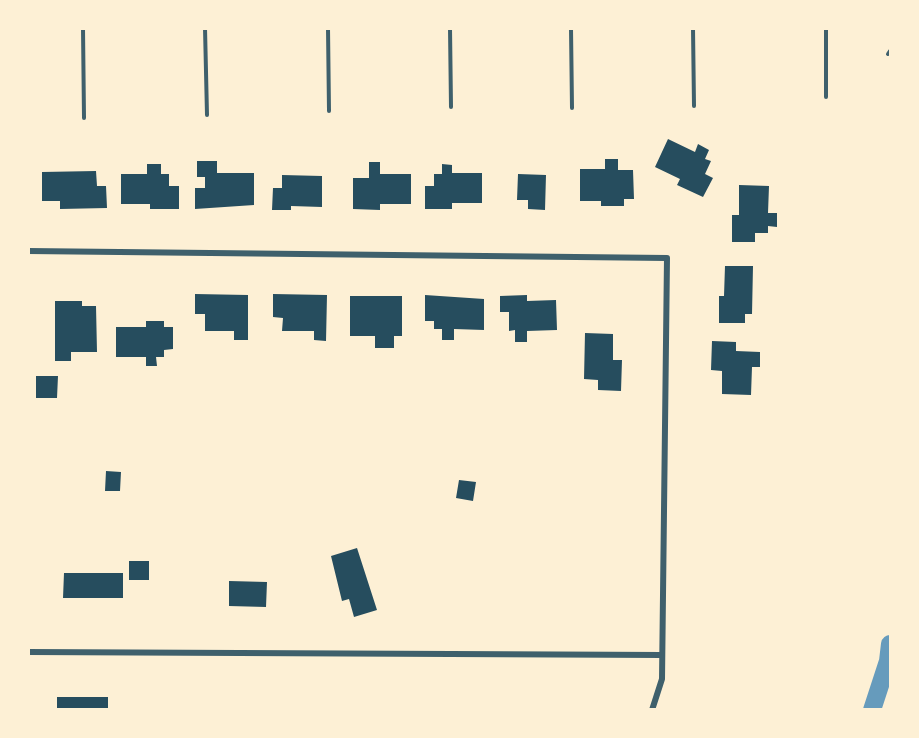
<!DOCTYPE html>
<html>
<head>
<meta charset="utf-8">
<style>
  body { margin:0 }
  #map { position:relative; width:919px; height:738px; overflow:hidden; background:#fdf0d5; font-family:"Sofia Sans Condensed",sans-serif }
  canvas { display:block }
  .frame { position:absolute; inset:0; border:30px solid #fdf0d5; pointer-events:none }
</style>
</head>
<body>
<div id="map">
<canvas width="919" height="738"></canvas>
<div class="frame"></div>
</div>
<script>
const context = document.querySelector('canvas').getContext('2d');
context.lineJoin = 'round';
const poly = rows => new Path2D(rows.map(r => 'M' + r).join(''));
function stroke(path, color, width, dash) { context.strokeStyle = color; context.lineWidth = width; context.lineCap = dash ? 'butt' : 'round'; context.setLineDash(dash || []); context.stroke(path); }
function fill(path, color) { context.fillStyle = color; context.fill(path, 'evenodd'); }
const canal = poly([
  [872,710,888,661,890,644]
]);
const building = poly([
  [668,139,695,152,698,144,709,150,705,159,711,161,705,174,713,178,703,197,677,185,680,179,655,167],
  [605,159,618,159,618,170,633,170,634,199,624,199,624,206,601,206,601,201,580,201,580,169,605,169],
  [197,161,217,161,217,173,254,173,254,205,195,209,195,188,205,188,205,177,197,177],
  [369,162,380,162,380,174,411,174,411,204,380,204,380,210,353,209,353,178,369,178],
  [147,164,161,164,161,174,169,174,169,186,179,186,179,209,150,209,150,204,121,204,121,174,147,174],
  [442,164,452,165,452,173,482,173,482,203,452,203,452,209,425,209,425,186,434,186,434,174,442,174],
  [96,171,97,186,106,186,107,208,60,209,60,201,42,201,42,172],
  [518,174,546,175,545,210,528,209,528,200,517,200],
  [282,175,322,176,322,207,291,206,291,210,272,210,273,188,282,188],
  [739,185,769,186,768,213,777,213,777,227,768,226,768,233,755,233,755,242,732,242,732,215,739,215],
  [725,266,753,266,752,314,745,314,745,323,719,323,719,296,724,296],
  [195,294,248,295,248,340,234,340,234,331,205,331,205,314,195,314],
  [273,294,327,295,326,341,314,340,314,331,282,331,283,318,273,317],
  [425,295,484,299,484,330,454,329,454,340,442,340,442,329,434,329,434,321,425,321],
  [527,295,527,301,556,300,557,330,527,331,527,342,515,342,515,330,509,331,509,312,500,312,500,296],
  [350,296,402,296,402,336,394,336,394,348,375,348,375,336,350,336],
  [55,301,82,301,82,306,96,306,97,352,71,352,71,361,55,361],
  [146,321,164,321,164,327,173,327,173,349,164,350,164,357,156,357,157,366,146,366,146,357,116,357,116,327,146,327],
  [585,333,613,334,613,360,622,360,621,391,598,390,598,380,584,379],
  [712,341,736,342,736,351,760,352,760,367,752,367,751,395,722,394,722,371,711,370],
  [36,376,58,376,57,398,36,398],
  [106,471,121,472,120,491,105,491],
  [459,480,476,482,473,501,456,498],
  [357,548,377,610,354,617,349,599,342,601,331,556],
  [129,561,149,561,149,580,129,580],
  [64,573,123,573,123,598,63,598],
  [229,581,267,582,266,607,229,606],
  [57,697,108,697,108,710,57,710]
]);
const service = poly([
  [83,28,84,118],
  [205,28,207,115],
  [328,28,329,111],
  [450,28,451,107],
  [571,28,572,108],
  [693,28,694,106],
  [888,54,890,51],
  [826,97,826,28]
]);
const minor = poly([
  [28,251,667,258,662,679,652,710],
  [28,652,662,655]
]);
stroke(canal, '#669bbc', 18);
fill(building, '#264d5e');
stroke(service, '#3f606c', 4);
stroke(minor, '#3f606c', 6);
</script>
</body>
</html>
